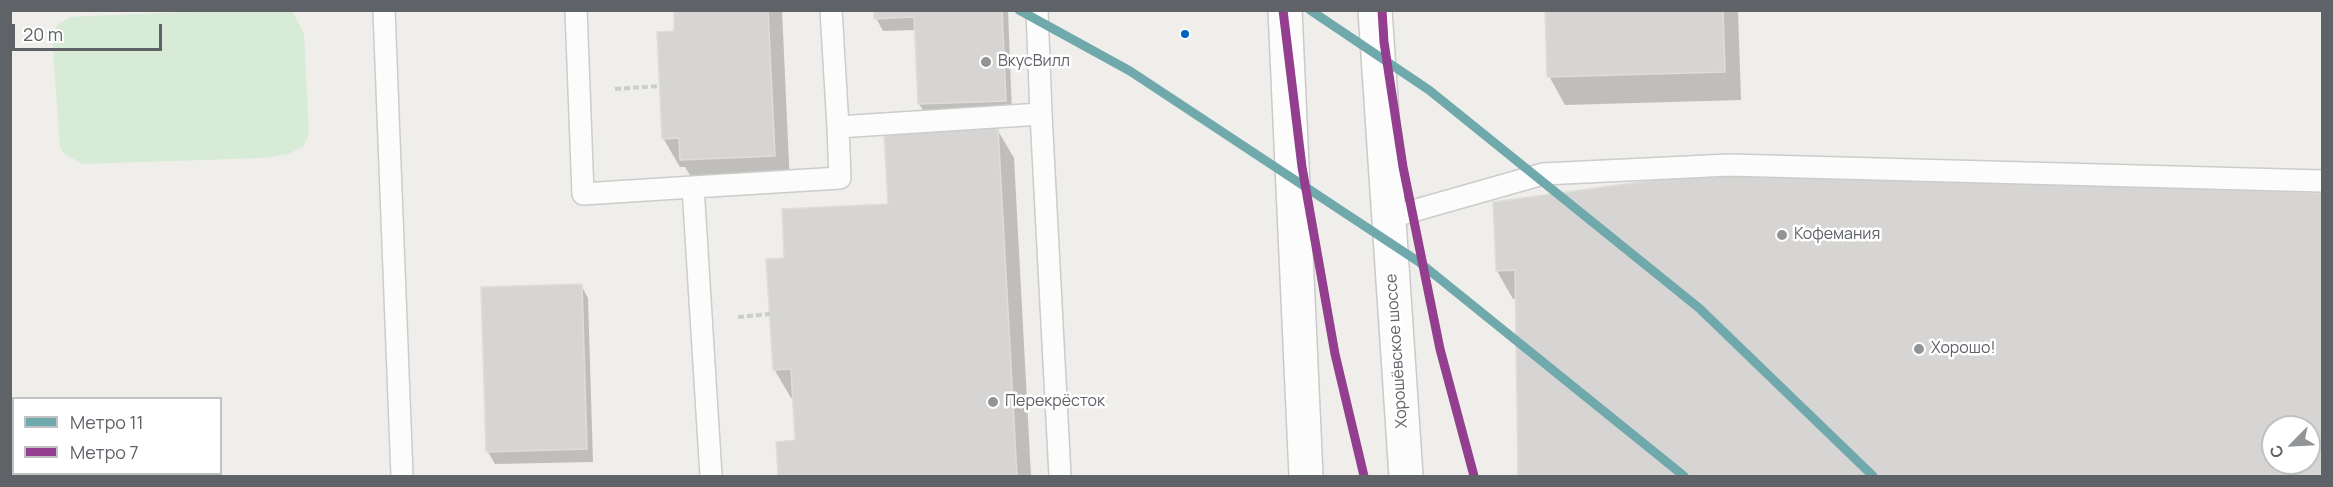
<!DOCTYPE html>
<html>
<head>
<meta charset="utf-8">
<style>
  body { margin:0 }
  #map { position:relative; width:2333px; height:487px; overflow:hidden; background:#efeeea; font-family:Manrope,sans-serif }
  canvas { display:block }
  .frame { position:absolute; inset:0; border:12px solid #5f6368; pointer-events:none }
  .legend { position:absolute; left:12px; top:397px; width:210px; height:78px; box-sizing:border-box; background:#fff; border:2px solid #bfc1c3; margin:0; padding:8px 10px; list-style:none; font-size:18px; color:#5f6368 }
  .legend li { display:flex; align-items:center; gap:12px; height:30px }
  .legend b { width:30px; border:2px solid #bfc1c3 }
  .north { position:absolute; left:2261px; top:415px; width:60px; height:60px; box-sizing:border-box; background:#fff; border:2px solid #bfc1c3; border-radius:50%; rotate:246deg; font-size:16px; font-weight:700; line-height:24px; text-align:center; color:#5f6368 }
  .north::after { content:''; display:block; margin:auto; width:21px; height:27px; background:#919496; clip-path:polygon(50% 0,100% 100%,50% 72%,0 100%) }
  .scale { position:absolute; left:12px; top:24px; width:150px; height:27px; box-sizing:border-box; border:3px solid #5f6368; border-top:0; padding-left:8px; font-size:18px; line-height:21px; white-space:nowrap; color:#5f6368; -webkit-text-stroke:4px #fff; paint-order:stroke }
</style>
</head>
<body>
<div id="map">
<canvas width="2333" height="487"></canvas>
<div class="frame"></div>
<ul class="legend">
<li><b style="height:8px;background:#70a9ac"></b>Метро 11</li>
<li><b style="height:8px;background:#943e90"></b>Метро 7</li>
</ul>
<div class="north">С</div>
<div class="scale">20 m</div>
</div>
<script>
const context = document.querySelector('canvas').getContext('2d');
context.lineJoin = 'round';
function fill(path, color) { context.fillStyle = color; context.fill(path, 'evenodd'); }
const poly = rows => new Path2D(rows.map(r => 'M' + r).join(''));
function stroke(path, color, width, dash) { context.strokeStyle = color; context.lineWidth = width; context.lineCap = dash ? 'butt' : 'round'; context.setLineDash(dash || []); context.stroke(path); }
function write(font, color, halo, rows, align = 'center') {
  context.font = font + ' Manrope,sans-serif'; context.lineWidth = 5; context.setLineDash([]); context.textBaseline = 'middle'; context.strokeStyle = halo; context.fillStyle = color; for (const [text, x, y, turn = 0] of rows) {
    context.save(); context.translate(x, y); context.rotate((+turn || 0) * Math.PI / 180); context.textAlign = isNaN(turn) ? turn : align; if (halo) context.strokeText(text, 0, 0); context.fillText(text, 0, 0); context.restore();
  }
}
const green = poly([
  [287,11,292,12,299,23,304,34,309,135,303,147,288,154,263,158,83,164,63,153,60,147,52,38,57,25,70,17,88,16,213,11]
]);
const shadow = poly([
  [675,10,782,10,790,185,698,188,685,167,680,167,663,138,676,33],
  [875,10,1008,10,1012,113,927,116,919,104,916,30,883,31,876,18],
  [1547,10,1738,10,1741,100,1565,105,1549,76],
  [997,129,1014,158,1031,476,779,476,777,443,797,442,794,398,791,398,774,369,786,259,890,205],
  [1722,173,2322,195,2322,476,1520,476,1517,298,1513,299,1497,271,1494,204],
  [2273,427,2309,427,2309,463,2273,463],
  [581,285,588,298,593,462,495,464,488,452]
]);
const building = poly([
  [674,10,768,10,775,156,680,160,679,138,662,139,657,32,674,31,674,10],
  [874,10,1002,10,1006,101,918,104,914,17,874,19,874,10],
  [1545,10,1723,10,1725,72,1547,77,1545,10],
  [998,128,1017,476,778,476,776,442,795,440,791,369,773,370,766,259,784,258,782,209,888,204,884,134,998,128],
  [1722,171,2322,193,2322,476,1518,476,1515,270,1496,271,1493,202,1722,171],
  [2273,427,2309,427,2309,463,2273,463,2273,427],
  [582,284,587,449,486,452,481,287,582,284]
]);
const path = poly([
  [615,89,659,86],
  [738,317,770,314]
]);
const service = poly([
  [384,10,402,476],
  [576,10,583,194,693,187,711,476],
  [831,10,838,127],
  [1041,114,1060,476],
  [693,187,840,178,838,127,1041,114,1037,10],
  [1388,218,1543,174,1729,165,2322,181]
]);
const secondary = poly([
  [1285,10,1306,476],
  [1375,10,1406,476]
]);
const metro1 = poly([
  [1019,10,1130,71,1419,262,1684,476],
  [1310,10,1429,90,1699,308,1873,476]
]);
const metro2 = poly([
  [1283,10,1302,167,1335,354,1364,476],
  [1382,10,1384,42,1403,167,1440,349,1474,476]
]);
const markers = [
  [1185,34,5,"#0065bd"],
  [986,62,6,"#919496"],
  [1782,235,6,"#919496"],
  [1919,349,6,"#919496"],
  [993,402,6,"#919496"]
];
const poiNames = [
  ["ВкусВилл",998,62],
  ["Кофемания",1794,235],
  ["Хорошо!",1931,349],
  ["Перекрёсток",1005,402]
];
const streetNames = [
  ["Хорошёвское шоссе",1397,351,-94]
];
fill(green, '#d8ebd6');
fill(shadow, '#0003');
fill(building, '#d6d5d3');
stroke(building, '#deddd9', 1.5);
stroke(service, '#cbcccc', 24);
stroke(secondary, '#cacacb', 36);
stroke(path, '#cacfcc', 4, [6, 3]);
stroke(service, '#fdfcfc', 21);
stroke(secondary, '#fdfcfc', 33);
stroke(metro1, '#70a9ac', 9);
stroke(metro2, '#943e90', 9);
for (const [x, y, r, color] of markers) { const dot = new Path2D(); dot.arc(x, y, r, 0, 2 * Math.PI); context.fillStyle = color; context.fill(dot); stroke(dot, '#fff', 2); }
write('16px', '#5f6368', '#fff', poiNames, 'left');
write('16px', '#5f6368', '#fff', streetNames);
</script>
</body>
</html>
